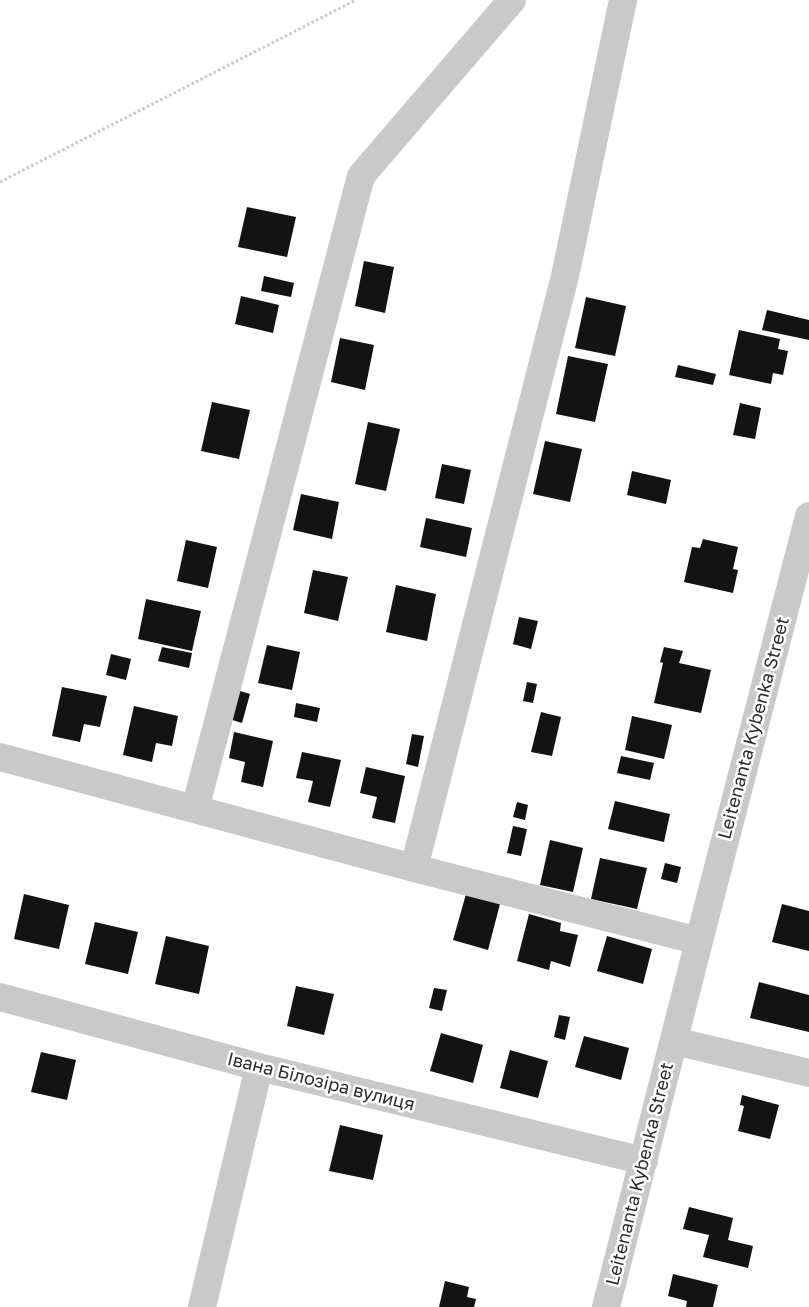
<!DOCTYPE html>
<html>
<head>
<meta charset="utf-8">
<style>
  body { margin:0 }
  canvas { display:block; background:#fff }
</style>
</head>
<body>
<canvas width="809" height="1307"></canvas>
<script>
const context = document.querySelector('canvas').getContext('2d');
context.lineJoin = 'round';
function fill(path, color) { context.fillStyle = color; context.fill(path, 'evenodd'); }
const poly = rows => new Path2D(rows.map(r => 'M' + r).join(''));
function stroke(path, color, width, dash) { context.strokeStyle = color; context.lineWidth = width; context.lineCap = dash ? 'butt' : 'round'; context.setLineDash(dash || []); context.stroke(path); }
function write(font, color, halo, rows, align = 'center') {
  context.font = font + ' "Golos Text",sans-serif'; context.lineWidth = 5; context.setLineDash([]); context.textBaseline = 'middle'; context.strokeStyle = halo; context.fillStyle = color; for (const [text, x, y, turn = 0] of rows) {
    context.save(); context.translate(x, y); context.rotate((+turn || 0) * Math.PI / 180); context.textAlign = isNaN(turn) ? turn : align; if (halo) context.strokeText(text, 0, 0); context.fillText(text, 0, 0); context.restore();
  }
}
const building = poly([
  [247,207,296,217,287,257,238,247],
  [364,261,394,267,385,313,355,306],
  [264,276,294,283,291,297,261,291],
  [241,296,279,305,273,333,235,324],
  [586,297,626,306,615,356,575,348],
  [767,310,809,320,809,340,762,330],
  [739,330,780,339,778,349,788,351,783,375,773,373,771,384,729,375],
  [340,338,374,345,365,390,331,382],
  [568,356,608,364,595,422,556,414],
  [678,365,716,374,713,385,675,377],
  [212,402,250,410,239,459,201,451],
  [740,403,761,408,755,439,733,435],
  [368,422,400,429,386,491,355,484],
  [545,441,582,449,570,502,533,494],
  [442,464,471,470,464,504,435,498],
  [632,471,671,480,666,504,627,495],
  [301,494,339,502,332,539,293,530],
  [426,518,472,528,466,557,420,547],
  [703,539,738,547,733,569,738,570,733,593,684,582,692,547,700,548],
  [186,540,217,547,208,588,177,581],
  [313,570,348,577,338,621,304,613],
  [396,585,436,594,427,641,386,632],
  [146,599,201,611,192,651,138,639],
  [519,617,538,621,531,649,513,644],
  [267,645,300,652,292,690,258,683],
  [162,647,192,653,189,668,158,661],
  [664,647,683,651,679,663,711,670,701,713,654,703,663,663,660,662],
  [111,654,131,659,126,680,106,675],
  [527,682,537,684,533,703,523,701],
  [62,687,107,696,100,727,84,724,80,742,52,736],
  [237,690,250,694,242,723,229,719],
  [296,703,320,708,317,722,294,717],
  [134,706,178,716,172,746,156,743,152,762,123,755],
  [541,712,561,717,552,756,531,752],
  [632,716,672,725,664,759,625,750],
  [234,732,273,741,263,787,241,782,245,762,229,758],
  [412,734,424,736,418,767,406,764],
  [302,752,341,760,330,807,308,802,313,781,296,778],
  [621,756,654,763,650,780,617,773],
  [366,767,405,776,395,823,372,818,377,797,360,793],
  [615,801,670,814,664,842,608,829],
  [517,802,528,805,525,820,513,817],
  [513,826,527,829,521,856,507,853],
  [550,840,583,848,573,892,540,885],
  [600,858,647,868,637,909,591,899],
  [665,863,681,867,677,883,661,879],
  [24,894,69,905,59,949,14,939],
  [466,894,500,904,488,950,453,940],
  [782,904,809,911,809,951,772,942],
  [529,914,561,923,560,931,578,935,570,967,551,961,549,970,517,961],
  [95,922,138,932,128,974,85,964],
  [166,936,209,946,199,994,155,984],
  [607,936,652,949,643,984,597,971],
  [759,982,809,995,809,1032,750,1018],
  [296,986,334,994,324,1035,287,1026],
  [434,988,447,990,442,1011,429,1008],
  [559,1015,570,1017,565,1040,554,1037],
  [441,1033,483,1045,473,1083,430,1071],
  [584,1036,629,1048,621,1080,575,1067],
  [510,1050,548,1061,538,1098,500,1088],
  [41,1052,76,1060,67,1100,31,1092],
  [742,1095,779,1105,770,1139,738,1131,744,1106,740,1105],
  [340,1125,383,1135,373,1180,329,1171],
  [689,1207,733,1218,728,1240,753,1246,748,1268,703,1257,709,1235,683,1229],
  [673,1274,718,1285,713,1307,686,1307,687,1301,668,1296],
  [445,1281,469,1287,467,1297,476,1299,474,1307,439,1307]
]);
const path = poly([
  [0,182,356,0]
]);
const minor = poly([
  [0,757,414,868,699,941],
  [195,809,361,176,512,0],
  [414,868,565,276,623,0],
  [0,997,259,1067,644,1161],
  [674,1041,809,1073],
  [202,1307,259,1067],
  [606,1307,699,941,809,516]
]);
const streetNames = [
  ["Leitenanta Kybenka Street",754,728,-75],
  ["Івана Білозіра вулиця",321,1082,14],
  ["Leitenanta Kybenka Street",640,1174,-76]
];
fill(building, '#131313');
stroke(path, '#c9c9c9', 3, [2.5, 2.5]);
stroke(minor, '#c9c9c9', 28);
write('18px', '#2c2c2c', '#fff', streetNames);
</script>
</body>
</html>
